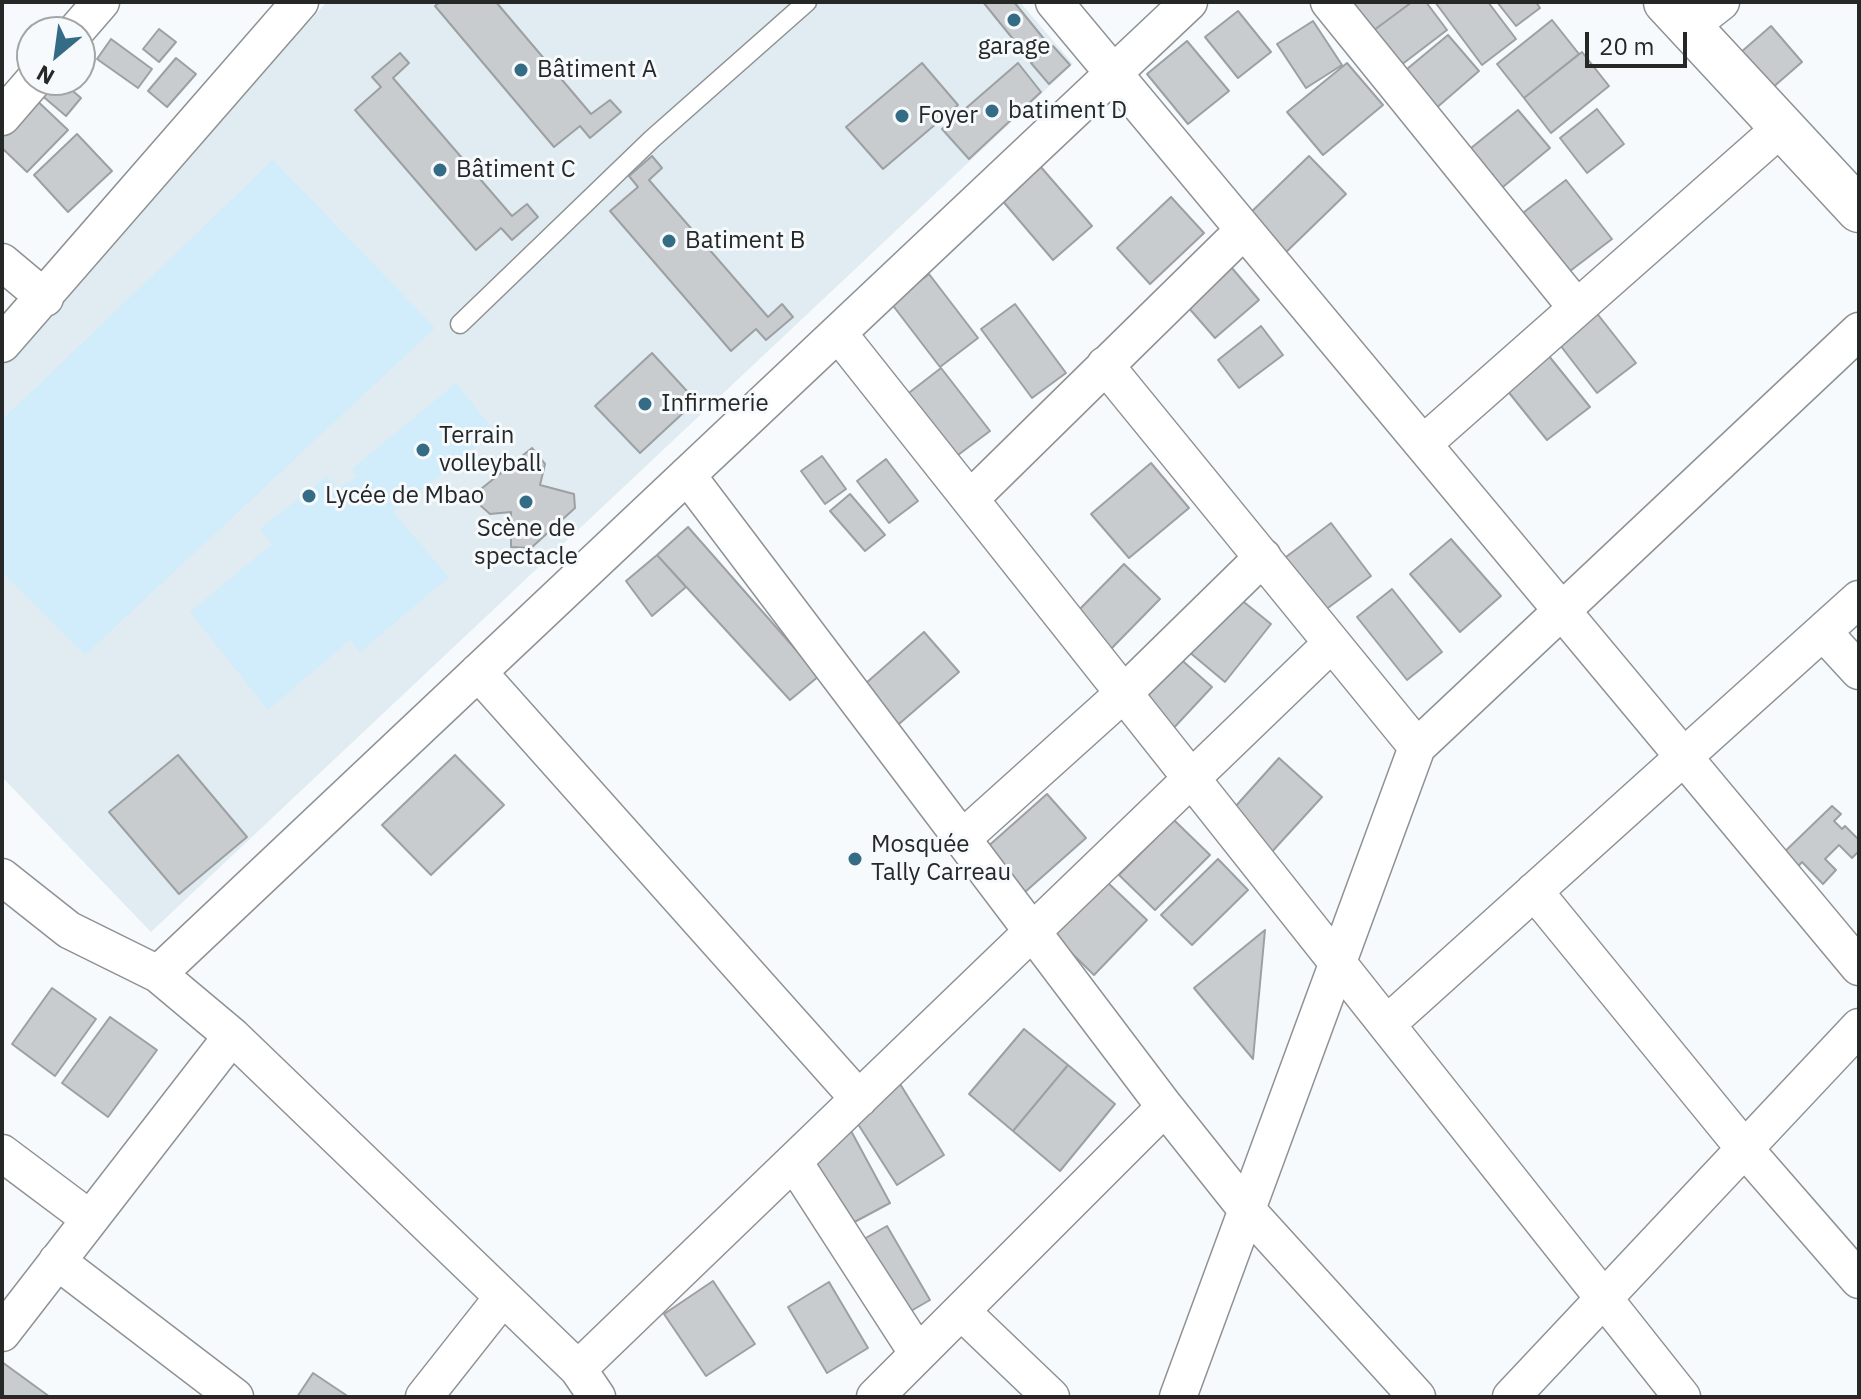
<!DOCTYPE html>
<html>
<head>
<meta charset="utf-8">
<style>
  body { margin:0 }
  #map { position:relative; width:1861px; height:1399px; overflow:hidden; background:#f6fafc; font-family:"IBM Plex Sans",sans-serif }
  canvas { display:block }
  .frame { position:absolute; inset:0; border:4px solid #262828; pointer-events:none }
  .north { position:absolute; left:16px; top:16px; width:80px; height:80px; box-sizing:border-box; background:#f6fafc; border:2px solid #a3a6a7; border-radius:50%; rotate:209deg; font-size:22px; font-weight:700; line-height:32px; text-align:center; color:#262828 }
  .north::after { content:''; display:block; margin:auto; width:28px; height:36px; background:#346b85; clip-path:polygon(50% 0,100% 100%,50% 72%,0 100%) }
  .scale { position:absolute; left:1585px; top:32px; width:102px; height:36px; box-sizing:border-box; border:4px solid #262828; border-top:0; padding-left:10px; font-size:24px; line-height:28px; white-space:nowrap; color:#262828; -webkit-text-stroke:6px #f6fafc; paint-order:stroke }
</style>
</head>
<body>
<div id="map">
<canvas width="1861" height="1399"></canvas>
<div class="frame"></div>
<div class="north">N</div>
<div class="scale">20 m</div>
</div>
<script>
const context = document.querySelector('canvas').getContext('2d');
context.lineJoin = 'round';
function fill(path, color) { context.fillStyle = color; context.fill(path, 'evenodd'); }
const poly = rows => new Path2D(rows.map(r => 'M' + r).join(''));
function stroke(path, color, width, dash) { context.strokeStyle = color; context.lineWidth = width; context.lineCap = dash ? 'butt' : 'round'; context.setLineDash(dash || []); context.stroke(path); }
function write(font, color, halo, rows, align = 'center') {
  context.font = font + ' "IBM Plex Sans",sans-serif'; context.lineWidth = 6; context.setLineDash([]); context.textBaseline = 'middle'; context.strokeStyle = halo; context.fillStyle = color; for (const [text, x, y, turn = 0] of rows) {
    context.save(); context.translate(x, y); context.rotate((+turn || 0) * Math.PI / 180); context.textAlign = isNaN(turn) ? turn : align; if (halo) context.strokeText(text, 0, 0); context.fillText(text, 0, 0); context.restore();
  }
}
const built = poly([
  [327,2,1020,2,1073,64,151,932,2,777,2,354]
]);
const green = poly([
  [273,160,435,328,85,655,2,572,2,420],
  [456,383,495,432,393,512,449,577,360,652,350,640,268,710,190,612,272,544,260,529,327,476,338,489,357,476,352,469]
]);
const building = poly([
  [440,2,496,2,591,114,610,100,621,112,590,138,580,126,554,147,435,6,440,2],
  [983,2,1014,2,1044,39,1026,55,983,2],
  [1334,2,1412,2,1362,39,1334,2],
  [1412,2,1426,2,1447,30,1388,75,1362,39,1412,2],
  [1435,2,1488,2,1516,39,1482,65,1435,2],
  [1497,2,1536,2,1540,8,1516,26,1497,2],
  [1238,11,1271,52,1238,78,1205,37,1238,11],
  [1552,20,1579,54,1524,98,1497,64,1552,20],
  [1313,21,1342,65,1306,88,1277,44,1313,21],
  [1771,26,1802,62,1771,89,1740,53,1771,26],
  [159,29,176,42,159,62,143,49,159,29],
  [1448,35,1479,71,1427,116,1395,79,1448,35],
  [111,39,152,69,138,88,97,59,111,39],
  [1187,41,1229,91,1188,124,1147,74,1187,41],
  [1053,46,1070,65,1049,84,1031,63,1053,46],
  [1582,52,1609,86,1551,133,1524,98,1582,52],
  [400,53,409,63,393,78,512,216,527,204,538,217,512,240,501,228,476,250,355,110,381,87,372,77,400,53],
  [176,58,196,74,167,107,148,91,176,58],
  [922,63,958,105,883,169,846,127,922,63],
  [1018,63,1041,92,969,159,942,129,1018,63],
  [1347,63,1383,105,1323,155,1287,112,1347,63],
  [39,80,60,80,81,98,66,116,33,88,39,80],
  [31,95,68,130,27,172,2,148,2,125,31,95],
  [1597,109,1624,144,1587,173,1560,138,1597,109],
  [1518,110,1550,148,1492,196,1460,157,1518,110],
  [77,134,112,171,68,212,34,175,77,134],
  [652,156,662,168,649,180,768,317,782,304,793,317,766,340,756,329,731,351,610,211,638,187,629,176,652,156],
  [1309,156,1346,194,1281,257,1244,219,1309,156],
  [1040,166,1092,226,1053,260,1001,199,1040,166],
  [1566,180,1612,239,1557,281,1511,222,1566,180],
  [1171,197,1204,233,1150,284,1117,248,1171,197],
  [1226,261,1259,300,1215,338,1181,299,1226,261],
  [929,274,978,338,940,367,891,303,929,274],
  [1588,302,1636,363,1597,393,1550,332,1588,302],
  [1015,304,1066,373,1032,398,981,329,1015,304],
  [1261,326,1283,355,1239,388,1218,360,1261,326],
  [1540,345,1590,407,1547,440,1498,379,1540,345],
  [652,353,696,401,640,453,595,406,652,353],
  [941,368,990,431,950,461,901,399,941,368],
  [532,448,545,464,540,485,574,494,575,508,531,548,511,547,511,512,490,514,471,497,532,448],
  [822,456,846,489,825,504,801,471,822,456],
  [886,459,918,501,889,523,857,481,886,459],
  [1151,463,1189,508,1129,558,1091,514,1151,463],
  [850,494,885,535,865,551,830,511,850,494],
  [1331,523,1371,576,1317,616,1278,563,1331,523],
  [688,527,819,676,790,700,657,555,688,527],
  [1451,539,1501,596,1460,632,1410,574,1451,539],
  [657,555,686,587,652,616,626,581,657,555],
  [1124,564,1160,599,1109,651,1073,616,1124,564],
  [1392,589,1442,652,1407,680,1357,617,1392,589],
  [1234,594,1271,624,1225,682,1188,651,1234,594],
  [924,632,959,672,892,730,857,691,924,632],
  [1176,655,1212,687,1169,733,1134,701,1176,655],
  [178,755,247,837,179,894,109,812,178,755],
  [455,755,504,805,431,875,382,825,455,755],
  [1279,758,1322,797,1269,855,1226,817,1279,758],
  [1047,794,1086,838,1025,892,985,849,1047,794],
  [1832,806,1841,814,1834,821,1842,829,1845,826,1859,840,1859,851,1852,858,1839,845,1825,859,1836,870,1823,884,1802,862,1791,874,1776,860,1832,806],
  [1174,820,1210,855,1155,910,1119,875,1174,820],
  [1218,859,1248,890,1192,945,1161,915,1218,859],
  [1105,880,1147,920,1094,975,1052,934,1105,880],
  [1265,930,1253,1059,1194,988,1265,930],
  [52,988,96,1019,55,1076,12,1044,52,988],
  [110,1017,157,1050,108,1117,62,1083,110,1017],
  [1024,1029,1068,1065,1013,1131,969,1094,1024,1029],
  [1068,1065,1115,1104,1060,1171,1013,1131,1068,1065],
  [897,1079,944,1155,897,1185,849,1110,897,1079],
  [850,1129,890,1203,847,1226,808,1152,850,1129],
  [887,1226,930,1300,897,1319,855,1244,887,1226],
  [713,1281,755,1344,706,1376,664,1314,713,1281],
  [829,1282,868,1348,827,1373,788,1307,829,1282],
  [2,1362,50,1397,2,1397,2,1362],
  [313,1373,349,1397,297,1397,313,1373]
]);
const lane = poly([
  [460,324,652,139,807,2]
]);
const street = poly([
  [1054,2,1859,967],
  [1329,2,1576,307],
  [1689,27,1721,2],
  [75,32,101,2],
  [2,117,34,80],
  [2,262,45,298],
  [838,333,1682,1397],
  [2,344,300,2],
  [1105,365,1417,747],
  [1423,444,1782,127],
  [687,475,1165,1107,1247,1210,1417,1397],
  [970,499,1244,230],
  [1823,632,1859,671],
  [478,672,859,1099],
  [964,837,1124,693,1263,557],
  [2,877,69,930,158,974,232,1036,578,1369,597,1397],
  [1534,891,1744,1148,1859,1280],
  [158,974,1189,2],
  [1387,1024,1859,599],
  [2,1153,90,1219],
  [794,1162,918,1354],
  [57,1261,235,1397],
  [961,1311,1051,1397],
  [2,1333,232,1036],
  [578,1369,1332,643],
  [424,1397,503,1297],
  [875,1397,1165,1107],
  [1178,1397,1417,747,1859,331],
  [1511,1397,1859,1027]
]);
const secondary = poly([
  [1666,2,1859,210]
]);
const markers = [
  [1014,20,8,"#346b85"],
  [521,70,8,"#346b85"],
  [992,111,8,"#346b85"],
  [902,116,8,"#346b85"],
  [440,170,8,"#346b85"],
  [669,241,8,"#346b85"],
  [645,404,8,"#346b85"],
  [423,450,8,"#346b85"],
  [309,496,8,"#346b85"],
  [526,502,8,"#346b85"],
  [855,859,8,"#346b85"]
];
const poiNames = [
  ["garage",1014,47,"center"],
  ["Bâtiment A",537,70],
  ["batiment D",1008,111],
  ["Foyer",918,116],
  ["Bâtiment C",456,170],
  ["Batiment B",685,241],
  ["Infirmerie",661,404],
  ["Terrain",439,436],
  ["volleyball",439,464],
  ["Lycée de Mbao",325,496],
  ["Scène de",526,529,"center"],
  ["spectacle",526,557,"center"],
  ["Mosquée",871,845],
  ["Tally Carreau",871,873]
];
fill(built, '#e1ecf2');
fill(green, '#d1ecfa');
fill(building, '#c9ccce');
stroke(building, '#9da0a2', 2);
stroke(lane, '#8f9294', 21);
stroke(street, '#8f9294', 39);
stroke(secondary, '#8f9294', 47);
stroke(lane, '#fff', 18);
stroke(street, '#fff', 36);
stroke(secondary, '#fff', 44);
for (const [x, y, r, color] of markers) { const dot = new Path2D(); dot.arc(x, y, r, 0, 2 * Math.PI); context.fillStyle = color; context.fill(dot); stroke(dot, '#f6fafc', 3); }
write('24px', '#262828', '#f6fafc', poiNames, 'left');
</script>
</body>
</html>
